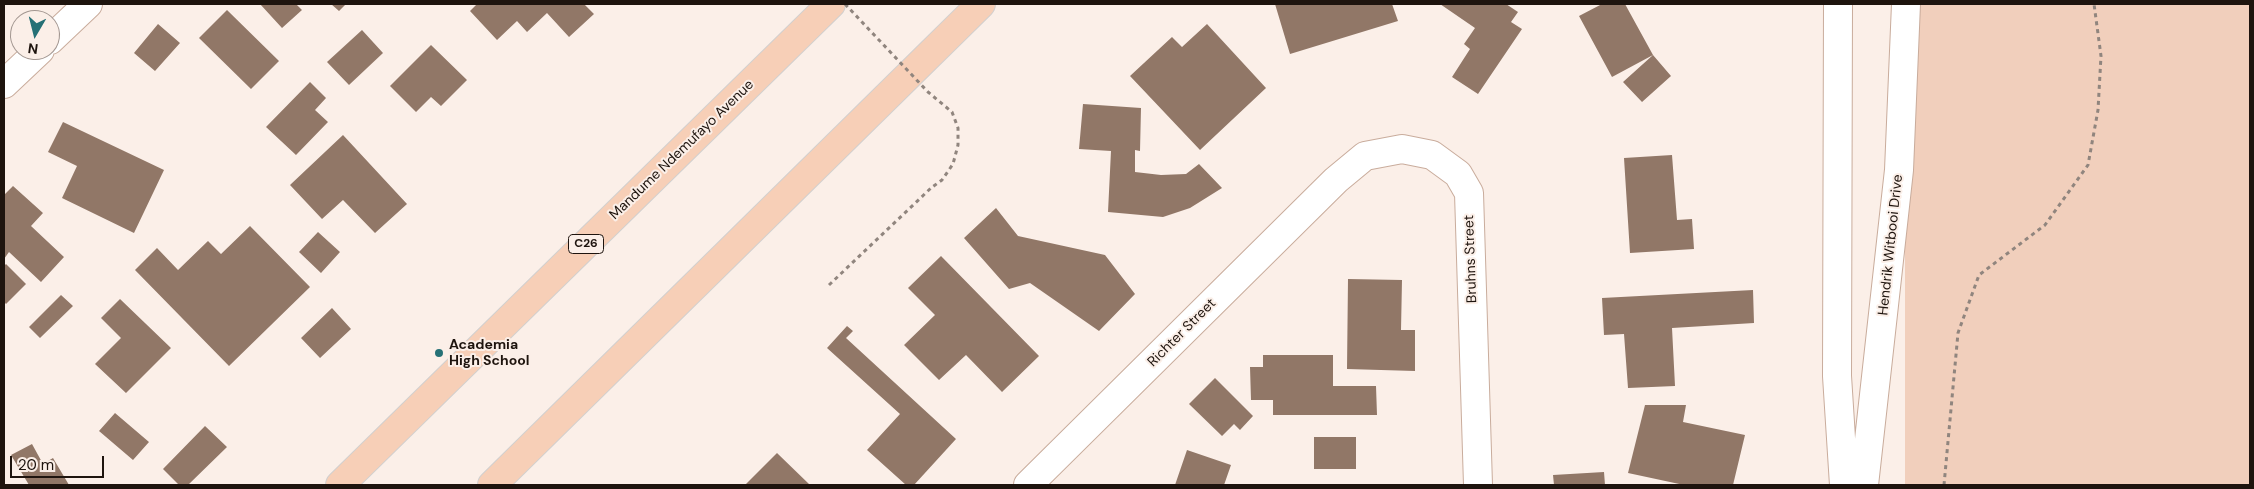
<!DOCTYPE html>
<html>
<head>
<meta charset="utf-8">
<style>
  body { margin:0 }
  #map { position:relative; width:2254px; height:489px; overflow:hidden; background:#fbefe8; font-family:"DM Sans",sans-serif }
  canvas { display:block }
  .frame { position:absolute; inset:0; border:5px solid #1e140e; pointer-events:none }
  .north { position:absolute; left:10px; top:10px; width:50px; height:50px; box-sizing:border-box; background:#fbefe8; border:1px solid #a39791; border-radius:50%; rotate:188deg; font-size:14px; font-weight:700; line-height:20px; text-align:center; color:#1e140e }
  .north::after { content:''; display:block; margin:auto; width:18px; height:22px; background:#267176; clip-path:polygon(50% 0,100% 100%,50% 72%,0 100%) }
  .scale { position:absolute; left:10px; top:456px; width:94px; height:22px; box-sizing:border-box; border:2px solid #1e140e; border-top:0; padding-left:6px; font-size:15px; line-height:18px; white-space:nowrap; color:#1e140e; -webkit-text-stroke:4px #fbefe8; paint-order:stroke }
</style>
</head>
<body>
<div id="map">
<canvas width="2254" height="489"></canvas>
<div class="frame"></div>
<div class="north">N</div>
<div class="scale">20 m</div>
</div>
<script>
const context = document.querySelector('canvas').getContext('2d');
context.lineJoin = 'round';
function fill(path, color) { context.fillStyle = color; context.fill(path, 'evenodd'); }
const poly = rows => new Path2D(rows.map(r => 'M' + r).join(''));
function stroke(path, color, width, dash) { context.strokeStyle = color; context.lineWidth = width; context.lineCap = dash ? 'butt' : 'round'; context.setLineDash(dash || []); context.stroke(path); }
function write(font, color, halo, rows, align = 'center') {
  context.font = font + ' "DM Sans",sans-serif'; context.lineWidth = 4; context.setLineDash([]); context.textBaseline = 'middle'; context.strokeStyle = halo; context.fillStyle = color; for (const [text, x, y, turn = 0] of rows) {
    context.save(); context.translate(x, y); context.rotate((+turn || 0) * Math.PI / 180); context.textAlign = isNaN(turn) ? turn : align; if (halo) context.strokeText(text, 0, 0); context.fillText(text, 0, 0); context.restore();
  }
}
const green = poly([
  [1905,4,2250,4,2250,485,1905,485]
]);
const building = poly([
  [260,4,296,4,302,10,282,28],
  [331,4,346,4,339,11],
  [477,4,584,4,594,14,569,37,547,13,527,32,517,21,497,40,470,11],
  [1275,4,1392,4,1398,21,1290,54],
  [1440,4,1506,4,1518,12,1511,22,1522,29,1478,94,1452,77,1470,49,1464,44,1475,28],
  [1602,4,1625,4,1653,55,1612,77,1579,16],
  [227,10,279,61,251,89,199,38],
  [158,24,180,43,155,71,134,53],
  [1207,24,1266,88,1200,150,1130,76,1172,37,1182,47],
  [362,30,383,53,349,85,327,62],
  [431,45,467,80,441,106,431,97,416,112,390,86],
  [1653,55,1671,76,1642,102,1623,82],
  [310,82,326,98,315,110,328,122,296,155,266,127],
  [1083,104,1141,108,1140,151,1135,150,1135,172,1161,175,1186,174,1199,164,1222,188,1190,208,1163,217,1108,212,1111,151,1079,149],
  [63,122,164,170,134,233,62,198,77,166,48,152],
  [343,135,407,204,375,233,343,200,322,219,290,185],
  [1672,155,1677,220,1692,219,1694,249,1630,253,1624,158],
  [13,186,43,213,31,226,64,257,41,282,9,252,4,259,4,195],
  [996,208,1018,236,1105,255,1135,294,1099,331,1030,283,1009,289,964,238],
  [250,226,310,287,229,366,135,270,157,248,178,270,208,241,221,254],
  [318,232,340,252,321,273,299,252],
  [941,256,1039,356,1002,392,966,355,939,380,904,345,935,315,908,288],
  [6,264,26,284,6,304,4,302,4,266],
  [1348,279,1402,280,1401,330,1415,330,1415,371,1347,369],
  [1753,290,1754,323,1672,328,1675,386,1628,388,1624,334,1604,335,1602,298],
  [61,295,73,306,40,338,29,327],
  [120,299,171,348,126,393,95,364,121,338,101,318],
  [332,308,351,329,320,358,301,338],
  [847,326,853,331,846,338,956,439,914,485,906,485,867,450,900,414,827,348],
  [1263,355,1333,355,1333,386,1376,386,1377,415,1273,415,1273,400,1251,400,1250,367,1263,367],
  [1215,378,1253,416,1240,430,1234,424,1222,436,1189,404],
  [1645,405,1686,405,1683,422,1745,435,1733,485,1684,485,1628,473],
  [115,413,149,442,133,460,99,431],
  [205,426,227,447,188,485,179,485,163,469],
  [1314,437,1356,437,1356,469,1314,469],
  [32,444,43,464,53,458,69,485,29,485,11,455],
  [1187,450,1231,465,1224,485,1175,485],
  [777,453,810,485,745,485],
  [1604,472,1605,485,1554,485,1553,475]
]);
const path = poly([
  [829,285,931,188],
  [1944,485,1958,333,1979,275,2045,225,2088,165,2098,110,2101,56,2094,4]
]);
const minor = poly([
  [50,40,88,4],
  [4,84,40,50],
  [1028,485,1336,180,1365,156,1402,149,1432,155,1458,174,1469,193,1478,485]
]);
const secondary = poly([
  [1838,4,1837,376,1844,485],
  [1864,485,1899,170,1906,4]
]);
const primary = poly([
  [340,485,831,4],
  [492,485,981,4]
]);
const pathBridge = poly([
  [845,4,928,92,952,112,958,128,958,145,953,164,942,180,931,188]
]);
const markers = [
  [439,353,5,"#267176"]
];
const shields = [
  [586,244,35]
];
const shieldNames = [
  ["C26",586,244]
];
const streetNames = [
  ["Mandume Ndemufayo Avenue",682,150,-44],
  ["Hendrik Witbooi Drive",1891,245,-84],
  ["Bruhns Street",1471,259,-92],
  ["Richter Street",1182,333,-45]
];
const poiNames = [
  ["Academia",449,345],
  ["High School",449,361]
];
fill(green, '#f1cfbc');
fill(building, '#917767');
stroke(minor, '#c9ac9c', 30);
stroke(secondary, '#c9ac9c', 30);
stroke(primary, '#d2d0cf', 30);
stroke(path, '#90857e', 3, [4, 4]);
stroke(minor, '#fff', 28);
stroke(secondary, '#fff', 28);
stroke(primary, '#f7cfb7', 28);
stroke(pathBridge, '#90857e', 3, [4, 4]);
for (const [x, y, r, color] of markers) { const dot = new Path2D(); dot.arc(x, y, r, 0, 2 * Math.PI); context.fillStyle = color; context.fill(dot); stroke(dot, '#fbefe8', 2); }
for (const [x, y, w] of shields) { const box = new Path2D(); box.roundRect(x - w / 2, y - 9.5, w, 19, 4); context.fillStyle = '#fbefe8'; context.fill(box); stroke(box, '#1e140e', 1); }
write('bold 12px', '#1e140e', null, shieldNames);
write('14px', '#1e140e', '#fbefe8', streetNames);
write('bold 14px', '#1e140e', '#fbefe8', poiNames, 'left');
</script>
</body>
</html>
